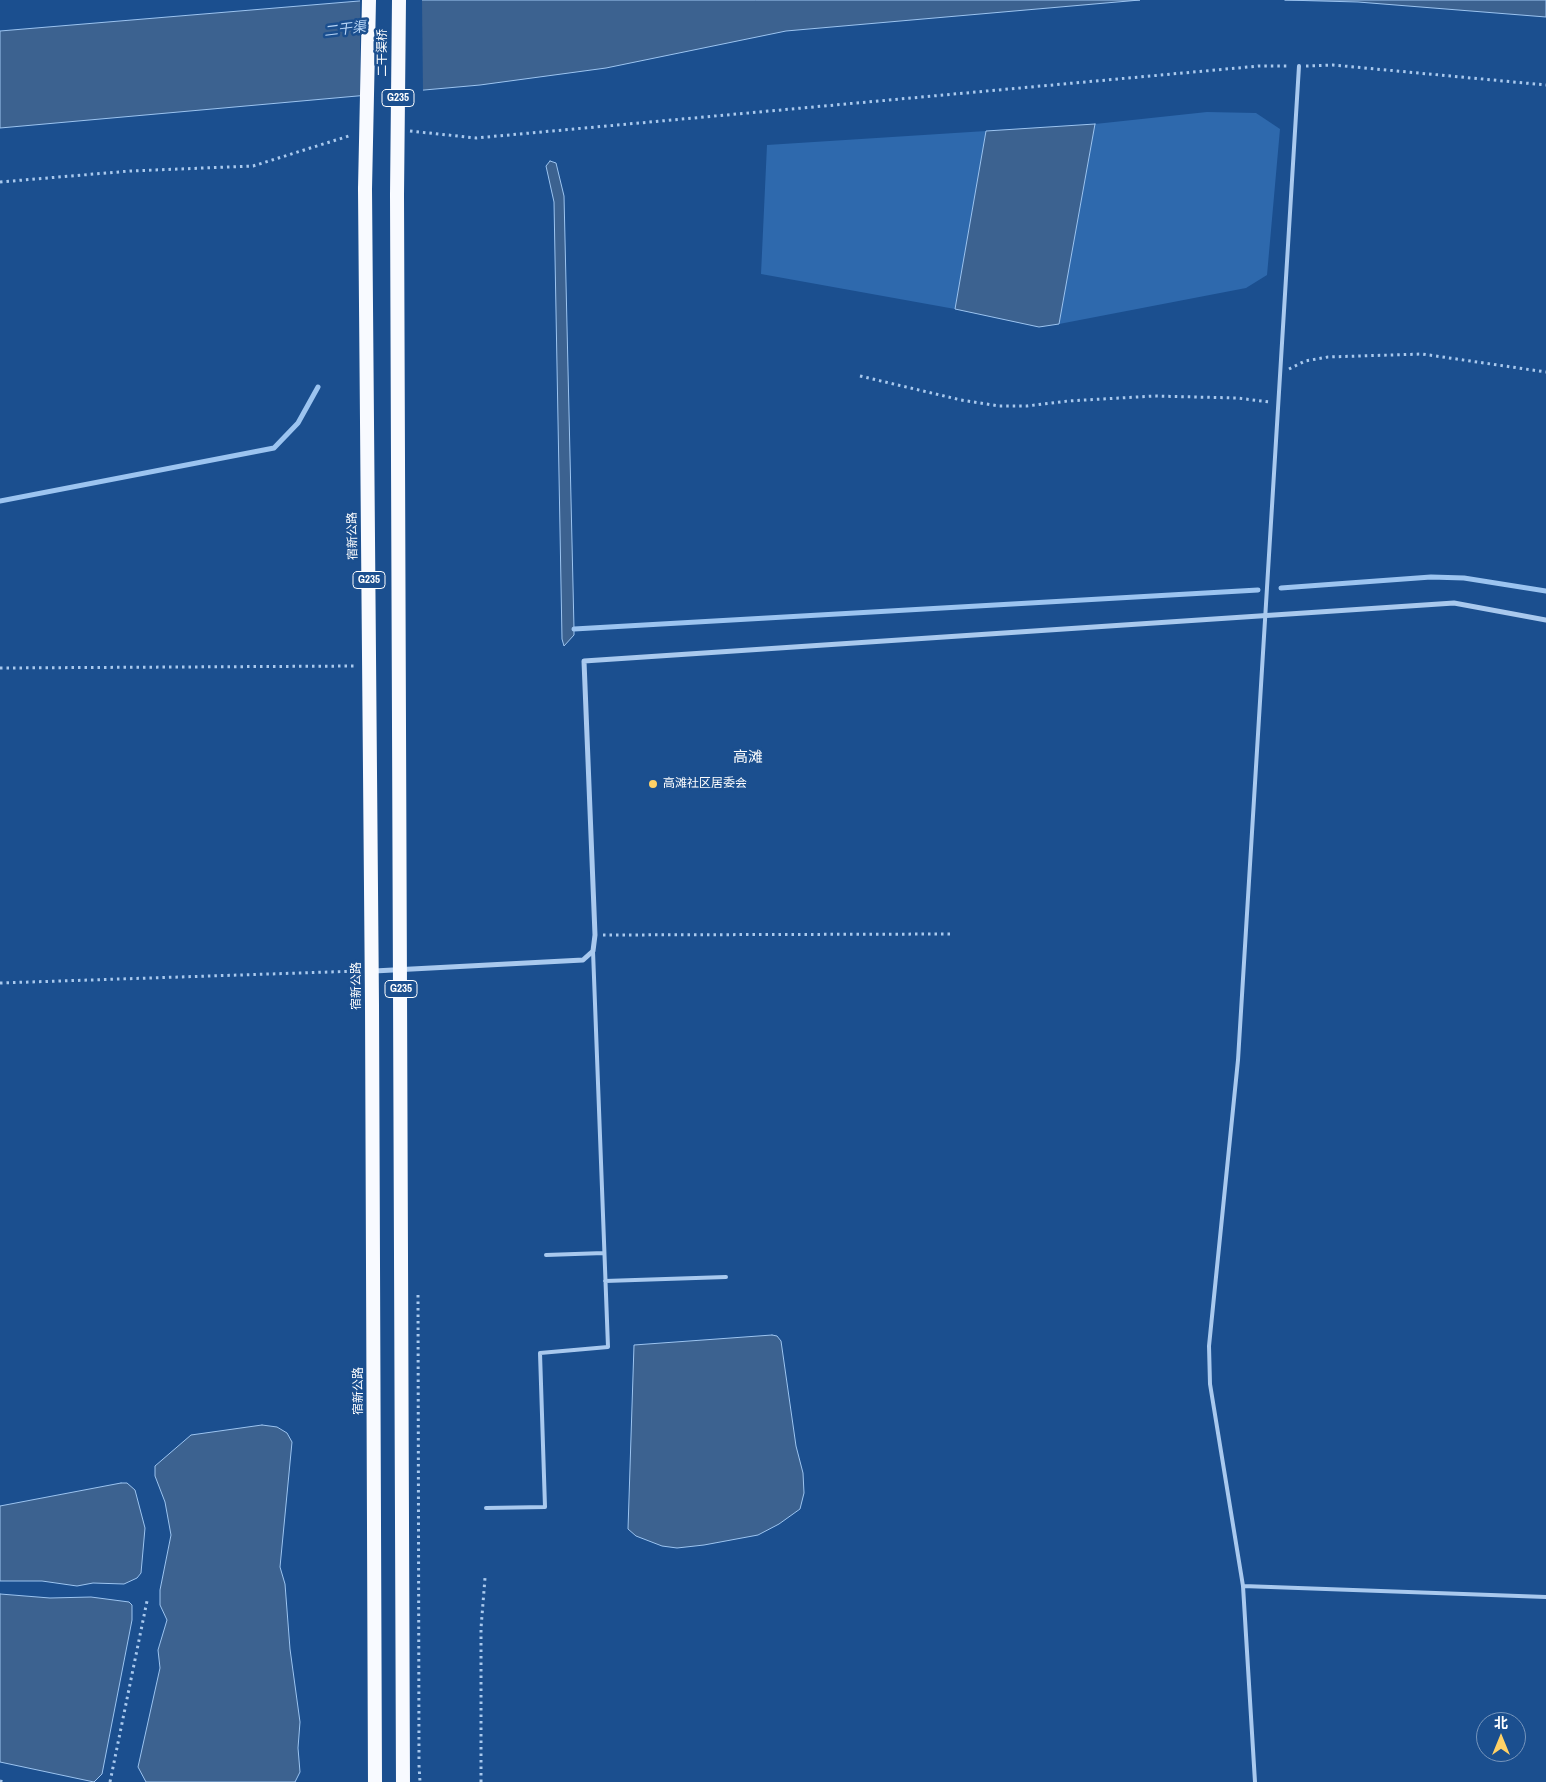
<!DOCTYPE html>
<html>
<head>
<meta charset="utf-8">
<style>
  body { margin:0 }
  #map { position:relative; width:1546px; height:1782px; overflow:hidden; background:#1b4f8f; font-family:"Archivo Narrow","Noto Sans SC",sans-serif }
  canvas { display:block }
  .north { position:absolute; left:1476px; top:1712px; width:50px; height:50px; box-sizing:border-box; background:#1b4f8f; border:1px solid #7695bc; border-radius:50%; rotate:0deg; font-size:14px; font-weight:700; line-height:20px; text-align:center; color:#fff }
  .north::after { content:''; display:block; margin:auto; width:18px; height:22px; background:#ffd166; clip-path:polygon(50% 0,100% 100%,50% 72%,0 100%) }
</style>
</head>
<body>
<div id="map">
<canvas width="1546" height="1782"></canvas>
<div class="north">北</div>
</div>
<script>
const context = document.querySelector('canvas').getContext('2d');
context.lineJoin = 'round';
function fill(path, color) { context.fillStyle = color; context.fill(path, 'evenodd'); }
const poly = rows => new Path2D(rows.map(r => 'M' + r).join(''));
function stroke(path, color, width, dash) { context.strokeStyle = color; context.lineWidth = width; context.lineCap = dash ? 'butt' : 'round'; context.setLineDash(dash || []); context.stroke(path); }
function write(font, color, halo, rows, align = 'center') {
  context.font = font + ' "Archivo Narrow","Noto Sans SC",sans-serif'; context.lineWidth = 5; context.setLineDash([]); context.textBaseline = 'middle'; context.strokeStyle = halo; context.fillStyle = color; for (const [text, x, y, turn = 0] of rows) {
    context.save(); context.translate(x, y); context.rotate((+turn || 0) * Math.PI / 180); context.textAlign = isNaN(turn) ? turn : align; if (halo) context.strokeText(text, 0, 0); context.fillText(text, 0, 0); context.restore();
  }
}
const green = poly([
  [1207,112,1256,113,1280,129,1267,275,1246,288,1059,324,1095,124],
  [986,131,955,309,761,274,767,145]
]);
const water = poly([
  [371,0,1140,0,786,31,606,68,480,85,0,128,0,31,371,0],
  [1285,0,1546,0,1546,17,1358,2,1285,0],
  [1095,124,1059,324,1039,327,955,309,986,131,1095,124],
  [550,161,556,163,564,196,574,629,574,635,564,646,562,639,554,202,546,166,550,161],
  [772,1335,777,1336,781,1341,796,1446,803,1473,804,1493,800,1509,779,1524,758,1535,704,1545,677,1548,662,1546,636,1536,628,1529,634,1345,772,1335],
  [262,1425,277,1427,287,1433,292,1442,280,1567,285,1584,290,1649,300,1722,298,1748,300,1772,295,1782,146,1782,138,1767,160,1668,158,1650,167,1620,160,1605,160,1590,171,1535,165,1502,155,1476,155,1466,191,1435,262,1425],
  [121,1483,127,1483,135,1490,145,1528,141,1573,137,1578,124,1584,93,1583,77,1586,42,1581,0,1581,0,1506,121,1483],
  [0,1594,50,1598,91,1597,129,1602,132,1605,132,1620,102,1774,94,1782,0,1762,0,1594]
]);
const pier = poly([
  [360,0,422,0,423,93,360,99]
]);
const stream = poly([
  [0,501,274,448,298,423,318,387],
  [1281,588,1431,577,1464,578,1546,591],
  [574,629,1258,590]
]);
const path = poly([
  [1306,66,1333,65,1546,85],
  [410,131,476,138,1259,66,1290,66],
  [0,182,130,171,253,166,352,135],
  [1289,369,1305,361,1328,357,1422,354,1546,372],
  [860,376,961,400,999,406,1027,406,1068,401,1154,396,1237,398,1270,402],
  [0,668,357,666],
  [603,935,953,934],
  [0,983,359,971],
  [418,1295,419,1759],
  [419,1765,420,1782],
  [0,1781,4,1782],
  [110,1782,147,1601],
  [481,1782,481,1628,485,1578]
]);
const service = poly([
  [546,1255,604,1253],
  [605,1281,726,1277],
  [486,1508,545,1507,540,1353,608,1347,593,951],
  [1243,1586,1546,1597],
  [1255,1782,1243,1586,1210,1384,1209,1346,1238,1060,1299,66]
]);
const minor = poly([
  [374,971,583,960,593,951,595,935,584,661,1454,603,1546,620]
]);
const trunk = poly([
  [365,189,372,1005,375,1782],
  [397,195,403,1782]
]);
const trunkBridge = poly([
  [365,189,369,0],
  [397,195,399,0]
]);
const markers = [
  [653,784,5,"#ffd166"]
];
const shields = [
  [398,98,32],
  [369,580,32],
  [401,989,32]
];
const shieldNames = [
  ["G235",398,98],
  ["G235",369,580],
  ["G235",401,989]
];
const streetNames = [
  ["二干渠桥",383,53,-90],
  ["宿新公路",353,536,-91],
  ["宿新公路",357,986,-90],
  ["宿新公路",359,1391,-90]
];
const poiNames = [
  ["高滩社区居委会",663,784]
];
const waterNames = [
  ["二干渠",345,30,-7]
];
const quarterNames = [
  ["高滩",748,758]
];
fill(green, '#2e69ad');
fill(water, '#3c6290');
stroke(water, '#9cc4f0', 1);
fill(pier, '#1b4f8f');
stroke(stream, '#9cc4f0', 5);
stroke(path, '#a9c9ee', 3, [2.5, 4]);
stroke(service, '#a9c9ee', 4);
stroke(minor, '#a9c9ee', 5);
stroke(trunk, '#f8faff', 14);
stroke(trunkBridge, '#f8faff', 14);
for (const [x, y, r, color] of markers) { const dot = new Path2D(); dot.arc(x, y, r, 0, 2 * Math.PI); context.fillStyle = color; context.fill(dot); stroke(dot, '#1b4f8f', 2); }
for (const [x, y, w] of shields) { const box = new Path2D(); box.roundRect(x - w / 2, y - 8.5, w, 17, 4); context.fillStyle = '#1b4f8f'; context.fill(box); stroke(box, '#fff', 1); }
write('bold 11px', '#fff', null, shieldNames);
write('12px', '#fff', '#1b4f8f', streetNames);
write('12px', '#fff', '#1b4f8f', poiNames, 'left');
write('italic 14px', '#b5d3f5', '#1b4f8f', waterNames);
write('15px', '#fff', '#1b4f8f', quarterNames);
</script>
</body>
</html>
